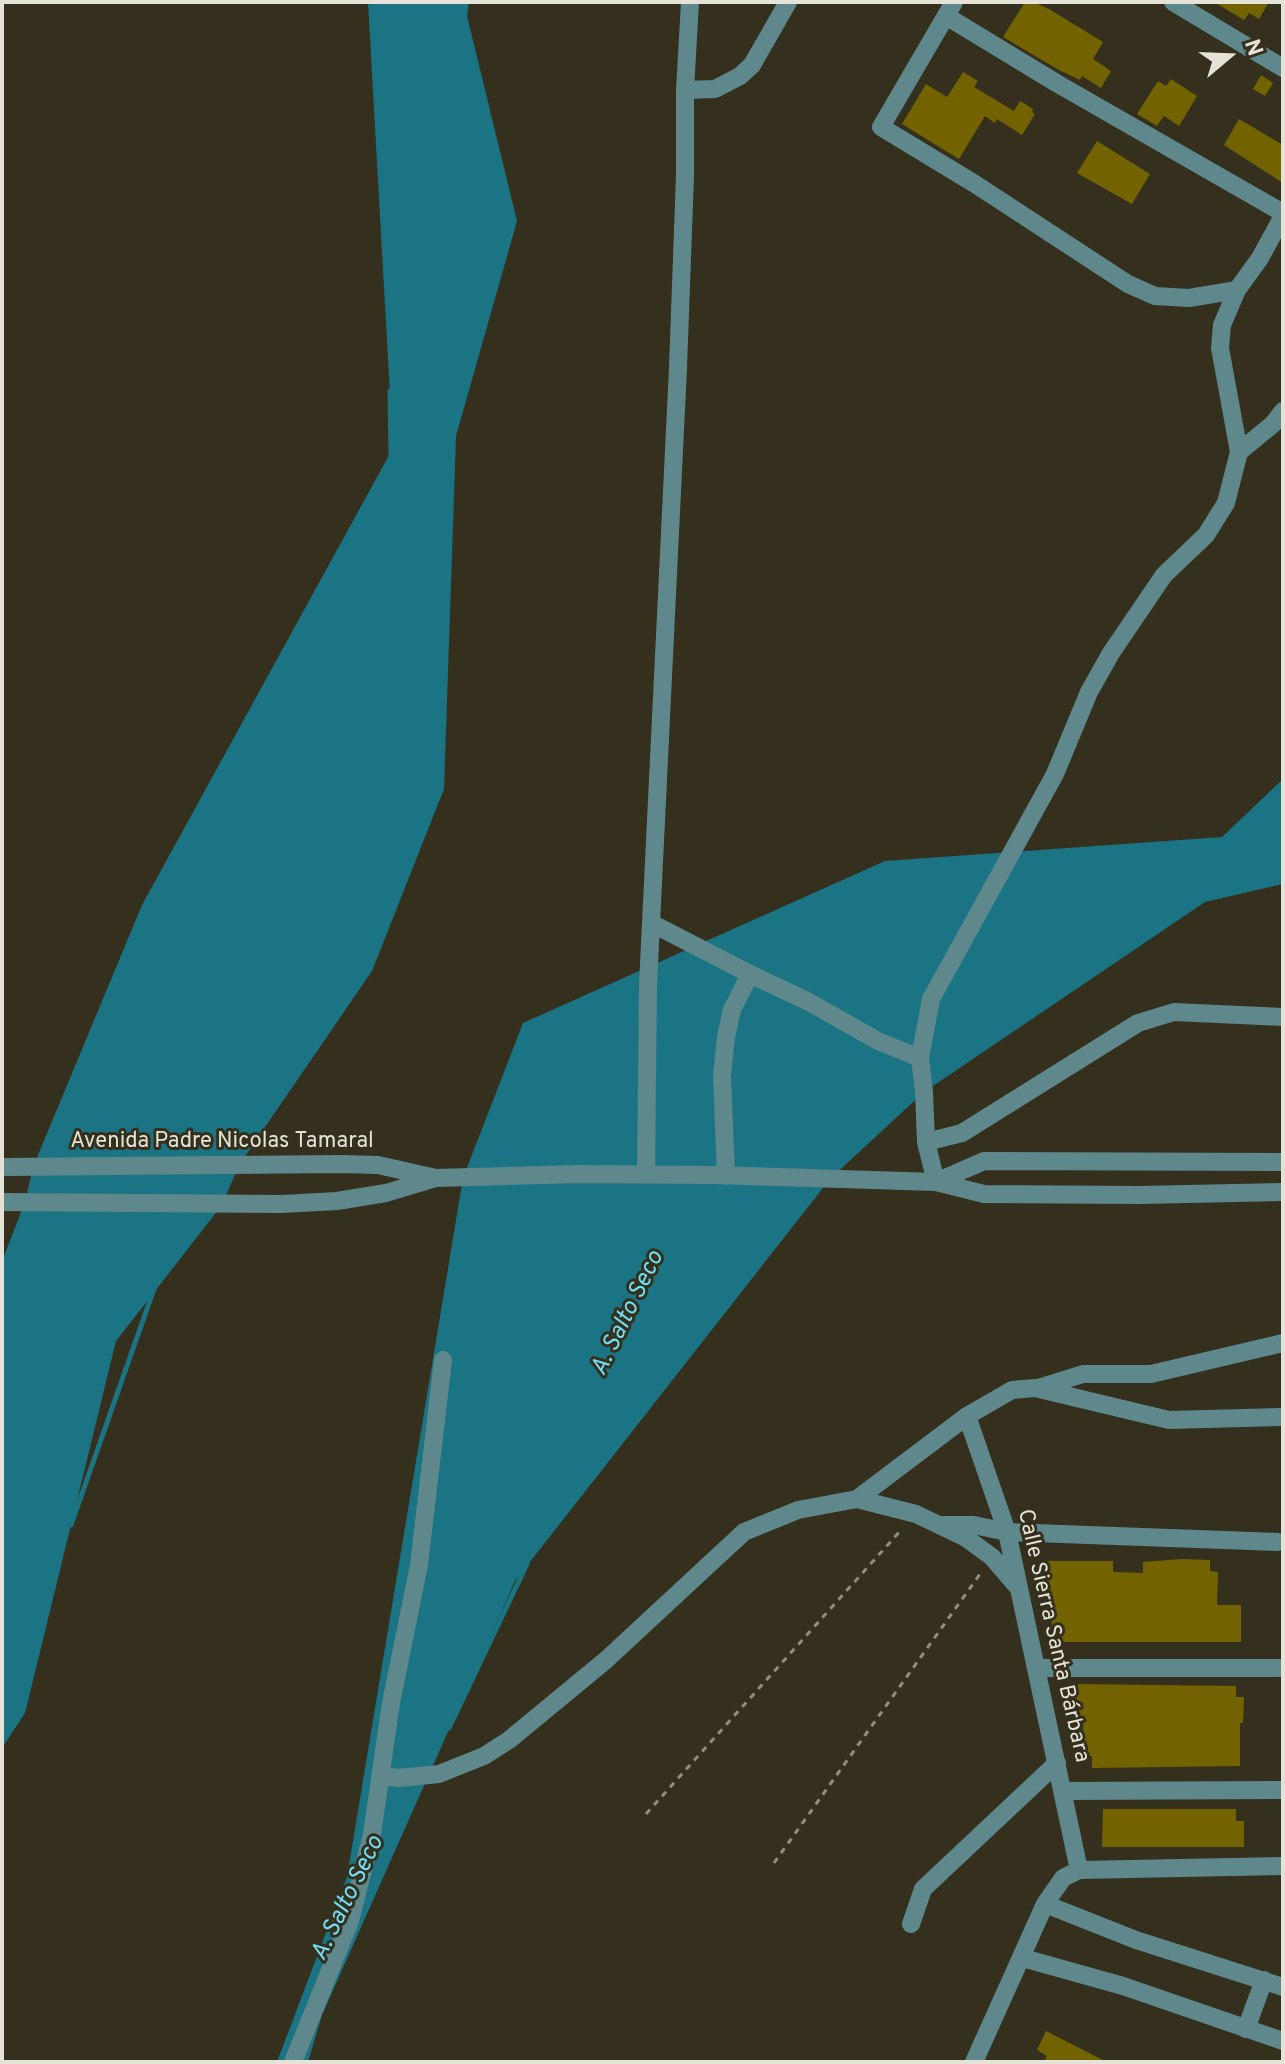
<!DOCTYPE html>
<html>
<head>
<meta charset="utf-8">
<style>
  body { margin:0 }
  #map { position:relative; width:1285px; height:2064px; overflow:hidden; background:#34301d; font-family:Overpass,sans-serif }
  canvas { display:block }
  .frame { position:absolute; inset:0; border:4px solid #e5e3d7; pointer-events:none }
  .north { position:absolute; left:1189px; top:16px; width:80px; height:80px; -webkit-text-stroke:6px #34301d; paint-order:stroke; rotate:71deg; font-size:22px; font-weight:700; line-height:32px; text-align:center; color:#e5e3d7 }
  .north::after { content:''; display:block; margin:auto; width:28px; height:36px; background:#e5e3d7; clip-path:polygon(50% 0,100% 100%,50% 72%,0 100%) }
</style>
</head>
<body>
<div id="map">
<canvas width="1285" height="2064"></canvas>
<div class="frame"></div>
<div class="north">N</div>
</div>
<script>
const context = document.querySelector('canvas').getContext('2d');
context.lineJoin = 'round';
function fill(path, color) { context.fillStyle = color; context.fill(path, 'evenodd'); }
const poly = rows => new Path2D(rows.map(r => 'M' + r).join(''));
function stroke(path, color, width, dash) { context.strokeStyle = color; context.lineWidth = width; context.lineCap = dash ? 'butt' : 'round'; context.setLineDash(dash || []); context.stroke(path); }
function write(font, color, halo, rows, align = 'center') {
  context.font = font + ' Overpass,sans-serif'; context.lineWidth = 6; context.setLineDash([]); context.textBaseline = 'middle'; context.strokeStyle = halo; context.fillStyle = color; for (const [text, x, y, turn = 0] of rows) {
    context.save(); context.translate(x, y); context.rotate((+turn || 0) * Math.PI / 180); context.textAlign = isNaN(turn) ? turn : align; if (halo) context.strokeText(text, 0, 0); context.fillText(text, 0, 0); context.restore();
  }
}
const water = poly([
  [368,2,469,2,467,16,517,221,456,436,444,789,372,971,239,1165,222,1205,116,1341,25,1713,2,1748,2,1261,25,1202,33,1167,142,905,393,448],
  [1283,779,1283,884,1205,902,924,1092,830,1179,515,1581,322,2015,308,2062,277,2062,347,1877,463,1178,523,1023,885,861,1222,837]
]);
const stream = poly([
  [390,391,391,457],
  [71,1525,154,1289],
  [449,1728,527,1564]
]);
const building = poly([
  [1025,2,1033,2,1049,9,1103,42,1093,59,1111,71,1101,88,1082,76,1080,80,1059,70,1003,37],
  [1214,2,1269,2,1259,19,1249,13,1244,20],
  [963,72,978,81,974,87,1014,111,1020,101,1033,109,1032,112,1035,114,1022,135,997,119,995,123,985,116,959,159,902,124,926,84,947,97],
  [1261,75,1273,83,1265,96,1253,89],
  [1171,79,1197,96,1179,126,1164,116,1157,126,1137,114,1158,81,1166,86],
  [1239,119,1283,145,1283,183,1224,145],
  [1097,141,1150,174,1132,204,1077,173],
  [1182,1559,1210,1560,1210,1571,1218,1572,1217,1605,1241,1605,1241,1642,1060,1642,1060,1631,1052,1631,1051,1598,1046,1598,1047,1561,1113,1561,1113,1572,1143,1573,1143,1562],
  [1073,1684,1236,1686,1236,1697,1244,1697,1243,1723,1240,1723,1240,1766,1092,1768,1092,1756,1084,1756,1083,1722,1072,1721],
  [1103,1809,1236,1809,1236,1821,1244,1821,1244,1847,1102,1847],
  [1046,2031,1107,2062,1044,2062,1047,2056,1037,2050]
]);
const path = poly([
  [646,1814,902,1529],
  [774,1863,980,1574]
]);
const minor = poly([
  [954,2,881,127,975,184,1128,284,1155,296,1189,298,1237,290],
  [1173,2,1283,68],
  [946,16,1058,84,1283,213],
  [685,90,715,89,740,76,752,65,788,2],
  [1239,452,1273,424,1283,411],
  [651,923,750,974,809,1002,878,1041,920,1058],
  [926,1142,962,1133,1138,1023,1174,1012,1283,1017],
  [2,1167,341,1164,378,1165,436,1178,577,1174,715,1175,936,1182,984,1194,1139,1195,1283,1192],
  [646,1174,648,985,678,368,685,175,685,90,690,2],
  [726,1176,722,1075,726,1037,732,1010,750,974],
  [936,1182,926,1142,924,1092,920,1058,931,999,1055,774,1089,692,1111,653,1164,575,1206,535,1226,503,1239,452,1220,348,1222,325,1237,290,1260,258,1283,216],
  [936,1182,984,1161,1283,1162],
  [2,1202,282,1204,337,1201,386,1193,436,1178],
  [1038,1388,1083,1374,1151,1374,1283,1343],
  [967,1416,1007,1532,1079,1870],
  [857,1499,967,1416,1012,1390,1035,1388,1169,1420,1281,1417],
  [943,1525,974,1525,1007,1532,1278,1542],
  [1037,1668,1279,1668],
  [382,1776,398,1778,439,1774,484,1756,509,1740,606,1660,744,1532,798,1510,857,1499,916,1514,966,1538,992,1557,1017,1586],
  [1063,1791,1281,1790],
  [1045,1904,1136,1940,1283,1987],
  [911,1924,923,1889,1057,1763],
  [1023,1958,1123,1986,1283,2041],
  [1246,2029,1264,1980],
  [293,2062,350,1921,372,1834,391,1703,419,1565,443,1360],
  [974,2062,1045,1904,1063,1878,1079,1870,1283,1866]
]);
const streetNames = [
  ["Avenida Padre Nicolas Tamaral",222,1143],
  ["Calle Sierra Santa Bárbara",1052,1636,77]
];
const waterNames = [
  ["A. Salto Seco",629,1314,-64],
  ["A. Salto Seco",349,1899,-64]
];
fill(water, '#1a7483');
stroke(stream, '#1a7483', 5);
fill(building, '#726300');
stroke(path, '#918e7e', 3, [6, 6]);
stroke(minor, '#5f888d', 18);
write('22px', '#e5e3d7', '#34301d', streetNames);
write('italic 24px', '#6fe0f6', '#34301d', waterNames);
</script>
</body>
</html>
